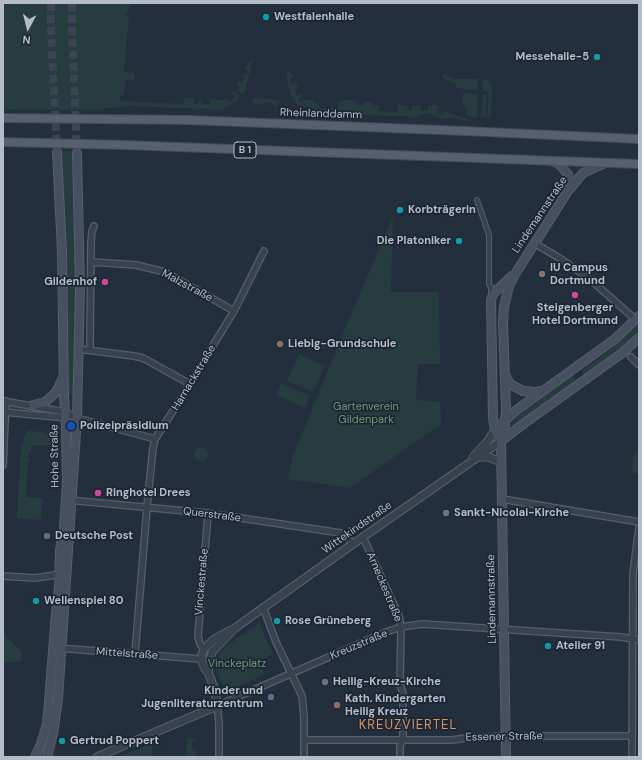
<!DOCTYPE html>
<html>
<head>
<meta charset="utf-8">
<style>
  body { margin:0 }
  #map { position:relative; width:642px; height:760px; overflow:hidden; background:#242f3e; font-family:"DM Sans",sans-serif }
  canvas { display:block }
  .frame { position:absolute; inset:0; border:4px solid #b4bcc9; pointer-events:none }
  .north { position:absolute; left:8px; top:8px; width:40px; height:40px; -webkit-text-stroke:3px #1d2633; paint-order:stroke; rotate:187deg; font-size:11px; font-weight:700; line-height:16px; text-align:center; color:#b4bcc9 }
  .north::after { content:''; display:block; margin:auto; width:14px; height:18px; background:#b4bcc9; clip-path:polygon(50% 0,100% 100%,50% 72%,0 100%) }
</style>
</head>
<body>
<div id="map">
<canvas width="642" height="760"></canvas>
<div class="frame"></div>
<div class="north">N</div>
</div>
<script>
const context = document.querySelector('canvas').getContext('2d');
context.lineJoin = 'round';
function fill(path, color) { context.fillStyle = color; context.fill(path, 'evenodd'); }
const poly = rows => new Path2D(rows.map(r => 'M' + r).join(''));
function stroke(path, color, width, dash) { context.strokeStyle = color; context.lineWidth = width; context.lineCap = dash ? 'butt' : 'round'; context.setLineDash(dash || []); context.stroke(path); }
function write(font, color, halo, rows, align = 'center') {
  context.font = font + ' "DM Sans",sans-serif'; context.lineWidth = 3.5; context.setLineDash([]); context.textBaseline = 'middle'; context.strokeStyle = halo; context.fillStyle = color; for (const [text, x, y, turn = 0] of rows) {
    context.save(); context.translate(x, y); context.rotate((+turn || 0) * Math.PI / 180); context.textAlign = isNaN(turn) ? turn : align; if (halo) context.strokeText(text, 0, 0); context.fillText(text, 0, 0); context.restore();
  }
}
const green = poly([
  [3,3,132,3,130,8,125,14,129,19,124,72,134,73,134,80,125,80,124,95,120,95,120,101,184,104,184,98,194,98,194,104,198,104,199,100,201,100,201,104,210,105,210,99,228,100,231,102,235,96,231,94,233,90,239,94,239,99,222,110,133,106,119,107,97,110,3,109],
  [253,60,244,95,237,91,239,87,236,85,238,81,242,83,244,79,240,77,242,74,246,75,248,71,245,69,248,63],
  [288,71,291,72,293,77,289,79,292,85,296,83,298,88,294,90,297,96,301,94,302,96,298,98,300,102,304,100,314,100,314,103,319,103,319,108,338,109,338,102,343,102,344,100,357,101,357,105,364,106,364,101,373,102,373,105,378,106,378,111,398,112,398,105,407,106,407,109,412,110,412,105,421,106,421,110,428,110,428,105,437,105,438,108,437,113,443,115,444,111,470,120,469,121,452,118,439,118,428,113,415,117,319,113,306,107,302,108,293,101,286,76],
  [443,74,453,79,478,79,477,90,457,88,455,83,443,79],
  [483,80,489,81,492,87,491,112,490,116,487,118,489,91,483,91],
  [463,93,477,94,477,118,466,115,468,110,463,106,462,102],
  [483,94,487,94,486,117,481,117],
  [259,98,272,99,280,101,276,107,270,103,265,103,255,105,251,99],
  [61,151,74,152,77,276,74,395,67,395],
  [393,217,391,292,439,292,440,364,418,364,416,400,440,402,441,424,350,488,288,479,292,458,347,324],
  [639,322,639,333,634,338,618,353,583,376,582,372,583,370,610,350],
  [299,354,325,366,313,392,287,381],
  [572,375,577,382,512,427,517,414],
  [281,383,310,396,305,408,276,395],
  [11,404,55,412,54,414,11,408,9,407],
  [27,430,52,434,51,445,31,445,31,453,28,453,28,457,31,461,28,461,26,497,43,498,41,520,17,518,21,445,23,445,24,436,26,436],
  '194 454a7 7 0 1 1 14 0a7 7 0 1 1-14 0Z',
  [637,452,639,452,639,473,634,473,631,470,634,454],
  [259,623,273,654,259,661,265,674,235,689,230,689,222,684,216,670,216,665,220,651],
  [3,634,22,652,22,662,3,662],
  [186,738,196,738,196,741,192,741,192,749,195,749,195,752,196,752,195,757,187,757],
  [152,743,152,757,150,756,148,757,119,757]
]);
const secondaryTunnel = poly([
  [51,3,51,31,57,150],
  [72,3,72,30,77,153]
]);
const pedestrian = poly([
  [477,200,489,235,489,284,491,287,491,295]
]);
const minor = poly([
  [534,243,561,259,591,280,636,320],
  [91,262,136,265,165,272,234,311],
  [79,349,134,356,143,358,190,384],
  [90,350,91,242,92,231,94,226],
  [631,357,639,365],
  [3,401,65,412,77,418,155,439],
  [3,412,68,418],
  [3,465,6,401],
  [502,499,639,522],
  [68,500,207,513,341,533,344,534,353,544],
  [363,537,399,616,401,627,400,684,403,694,403,739,400,746,400,757],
  [3,576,35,578,62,574],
  [263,607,276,642,302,696,304,717,304,757],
  [58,648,201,659],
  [204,649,200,644,198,636,208,514],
  [135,654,147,507,153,448,155,439,180,400,234,311,264,251],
  [304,740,452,740,466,738,506,736,632,736],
  [219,757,219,723,217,706,386,632,401,627,422,624,621,637,639,640],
  [632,757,633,573,639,528]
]);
const tertiary = poly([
  [473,457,487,442,495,430],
  [480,457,488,457,501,462],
  [208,672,212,652,235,628,353,544,501,441],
  [97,757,217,706,215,690,208,672,205,669,202,662,202,654,204,649,213,640,231,630]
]);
const secondary = poly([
  [551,161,556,162,562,167,568,175,570,183,569,189],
  [505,375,510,384,523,391,536,392,542,391],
  [33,405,45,402,52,396,56,392,63,378],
  [495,430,515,411,615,339,639,316],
  [497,434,495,430,493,418,491,300,493,294,512,276],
  [501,441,526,422,621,354,639,338],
  [35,757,41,744,47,724,48,714,56,614,59,587,60,550,64,528,67,483,66,427,64,396,62,252,57,152],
  [47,757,53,734,58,699,77,418,80,287,77,153],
  [506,757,501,441,505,425,506,409,503,322,504,307,509,286,517,271,568,191,583,173,605,163]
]);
const primary = poly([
  [3,118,188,120,465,131,639,139],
  [3,142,124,145,639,164]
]);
const markers = [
  [266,17,4,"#0f9aa8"],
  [597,57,4,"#0f9aa8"],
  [400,210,4,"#0f9aa8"],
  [459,241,4,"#0f9aa8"],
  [542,274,4,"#8d6e63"],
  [105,282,4,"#d1479c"],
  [575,295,4,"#d1479c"],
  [280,344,4,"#8d6e63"],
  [71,426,5,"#1a4fb4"],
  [98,493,4,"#d1479c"],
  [446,513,4,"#6b7280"],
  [47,536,4,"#5c6f8a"],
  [36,601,4,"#0f9aa8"],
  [277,621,4,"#0f9aa8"],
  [548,646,4,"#0f9aa8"],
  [325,682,4,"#6b7280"],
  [271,697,4,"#5c6f8a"],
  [337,705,4,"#8d6e63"],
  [62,741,4,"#0f9aa8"]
];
const shields = [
  [245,150,22]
];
const shieldNames = [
  ["B 1",245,150]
];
const poiNames = [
  ["Westfalenhalle",274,17],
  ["Messehalle-5",589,57,"right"],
  ["Korbträgerin",408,210],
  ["Die Platoniker",451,241,"right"],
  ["IU Campus",550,268],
  ["Dortmund",550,281],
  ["Gildenhof",97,282,"right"],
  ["Steigenberger",575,308,"center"],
  ["Hotel Dortmund",575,321,"center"],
  ["Liebig-Grundschule",288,344],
  ["Polizeipräsidium",80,426],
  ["Ringhotel Drees",106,493],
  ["Sankt-Nicolai-Kirche",454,513],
  ["Deutsche Post",55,536],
  ["Wellenspiel 80",44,601],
  ["Rose Grüneberg",285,621],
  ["Atelier 91",556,646],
  ["Heilig-Kreuz-Kirche",333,682],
  ["Kinder und",263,691,"right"],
  ["Jugenliteraturzentrum",263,704,"right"],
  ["Kath. Kindergarten",345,699],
  ["Heilig Kreuz",345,712],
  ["Gertrud Poppert",70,741]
];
const streetNames = [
  ["Rheinlanddamm",321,114,2],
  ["Lindemannstraße",540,215,-56],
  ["Malzstraße",187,286,28],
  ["Harnackstraße",194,378,-59],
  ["Hohe Straße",55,456,-91],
  ["Querstraße",212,515,7],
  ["Wittekindstraße",357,528,-35],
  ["Vinckestraße",202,582,-85],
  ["Arneckestraße",384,587,67],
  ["Lindemannstraße",492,599,-91],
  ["Kreuzstraße",359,645,-23],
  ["Mittelstraße",127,654,4],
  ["Essener Straße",504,737,-1]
];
const parkNames = [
  ["Gartenverein",366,407],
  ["Gildenpark",366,420],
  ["Vinckeplatz",237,664]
];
const quarterNames = [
  ["KREUZVIERTEL",408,726]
];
fill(green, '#263c3f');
stroke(secondaryTunnel, '#3a4453', 8, [8, 4]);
stroke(pedestrian, '#565f6c', 6);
stroke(minor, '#565f6c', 8);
stroke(tertiary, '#565f6c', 9);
stroke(secondary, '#565f6c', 10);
stroke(primary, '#414a57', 10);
stroke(pedestrian, '#38414e', 4);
stroke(minor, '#38414e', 5.5);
stroke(tertiary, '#38414e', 7);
stroke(secondary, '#465061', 8);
stroke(primary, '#56606e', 8);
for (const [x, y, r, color] of markers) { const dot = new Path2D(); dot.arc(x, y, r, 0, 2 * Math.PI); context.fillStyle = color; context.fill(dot); stroke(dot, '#1d2633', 1.5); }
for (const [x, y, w] of shields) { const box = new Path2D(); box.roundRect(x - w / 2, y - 8, w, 16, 3); context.fillStyle = '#1d2633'; context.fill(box); stroke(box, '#b4bcc9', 1); }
write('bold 10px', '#b4bcc9', null, shieldNames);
write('bold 11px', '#b4bcc9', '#1d2633', poiNames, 'left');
write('11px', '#b4bcc9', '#1d2633', streetNames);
write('11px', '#6b9a76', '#1d2633', parkNames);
context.letterSpacing = '1px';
write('13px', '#d59563', '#1d2633', quarterNames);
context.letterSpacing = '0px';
</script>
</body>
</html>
